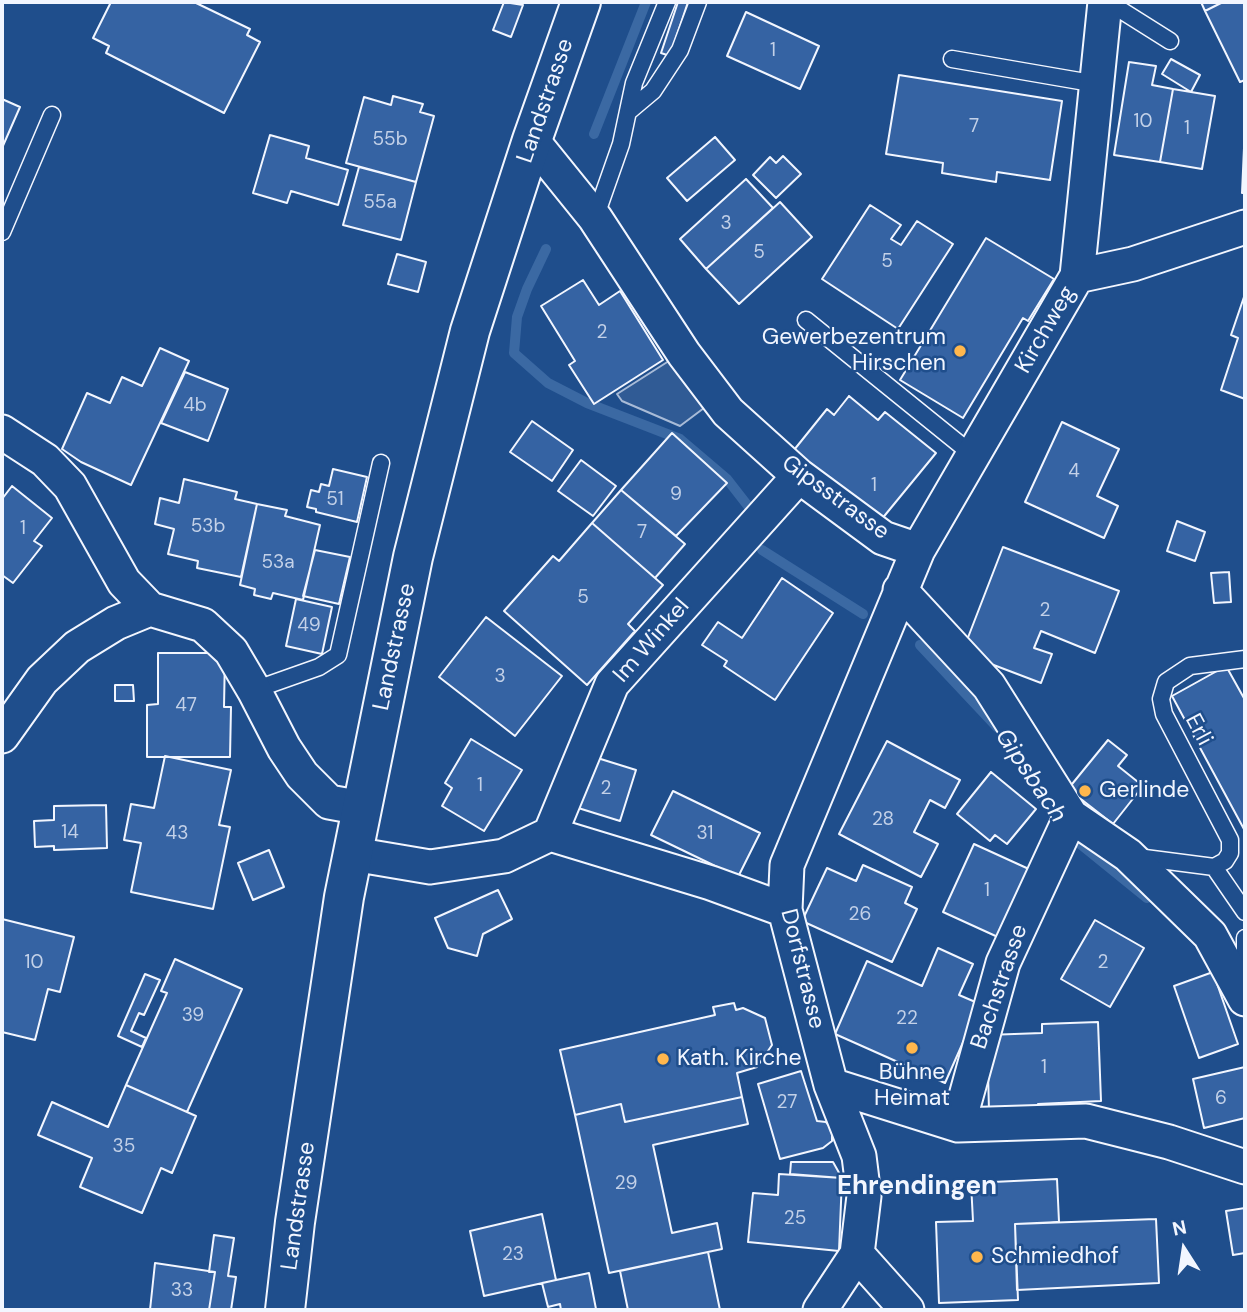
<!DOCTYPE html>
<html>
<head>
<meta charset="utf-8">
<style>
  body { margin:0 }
  #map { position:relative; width:1247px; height:1312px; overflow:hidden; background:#1f4e8c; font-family:"DM Sans",sans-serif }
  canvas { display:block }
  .frame { position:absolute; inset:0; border:4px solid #f2f6ff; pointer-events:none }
  .north { position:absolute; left:1149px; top:1214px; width:70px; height:70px; -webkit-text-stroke:5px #1f4e8c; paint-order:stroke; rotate:348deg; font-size:19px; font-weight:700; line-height:28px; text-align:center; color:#f2f6ff }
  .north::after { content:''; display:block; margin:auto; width:24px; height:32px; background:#f2f6ff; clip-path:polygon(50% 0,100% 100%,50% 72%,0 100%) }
</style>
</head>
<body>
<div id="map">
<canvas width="1247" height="1312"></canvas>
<div class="frame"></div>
<div class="north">N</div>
</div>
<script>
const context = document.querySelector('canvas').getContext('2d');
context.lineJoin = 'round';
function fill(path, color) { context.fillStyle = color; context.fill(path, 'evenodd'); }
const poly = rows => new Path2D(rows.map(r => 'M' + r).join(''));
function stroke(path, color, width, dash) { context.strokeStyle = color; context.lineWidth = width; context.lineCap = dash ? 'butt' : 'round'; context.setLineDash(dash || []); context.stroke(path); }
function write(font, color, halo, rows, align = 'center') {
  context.font = font + ' "DM Sans",sans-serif'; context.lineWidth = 5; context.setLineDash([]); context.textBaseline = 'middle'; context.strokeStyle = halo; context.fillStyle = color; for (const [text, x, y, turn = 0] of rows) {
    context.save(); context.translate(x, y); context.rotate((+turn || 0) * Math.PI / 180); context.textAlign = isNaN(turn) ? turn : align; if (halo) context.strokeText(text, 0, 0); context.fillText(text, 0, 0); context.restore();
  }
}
const parking = poly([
  [672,359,708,405,680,426,622,401,617,394,672,359]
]);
const stream = poly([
  [594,134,646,2],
  [546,249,527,289,517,317,514,353,548,383,587,403,680,439,727,479,748,506],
  [762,550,863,614],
  [920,645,997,727],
  [1069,832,1073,838,1147,898]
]);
const building = poly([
  [111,2,194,2,250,29,247,35,260,42,224,113,106,53,109,46,93,38,111,2],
  [504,2,523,5,511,37,493,30,504,2],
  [678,2,688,2,670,56,661,53,678,2],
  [1201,2,1223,2,1205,11,1201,2],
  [1223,2,1245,2,1245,80,1240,82,1205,11,1223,2],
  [746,12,819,46,800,89,727,56,746,12],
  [1171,59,1200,75,1191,92,1162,74,1171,59],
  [1129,62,1156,66,1152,85,1173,89,1160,162,1114,155,1129,62],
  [899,75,1062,101,1050,180,997,172,996,182,942,173,943,163,886,154,899,75],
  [1173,89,1215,96,1202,169,1160,162,1173,89],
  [393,96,423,104,420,112,434,116,416,182,346,163,364,97,391,105,393,96],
  [2,99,20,107,2,148,2,99],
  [270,135,309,146,306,158,348,170,338,205,291,191,287,203,253,193,270,135],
  [715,137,735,160,687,201,667,178,715,137],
  [1244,148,1245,148,1245,193,1242,193,1244,148],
  [783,156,801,174,776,198,753,175,770,157,776,163,783,156],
  [359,167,416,182,401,240,343,225,359,167],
  [746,179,773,208,706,269,680,239,746,179],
  [780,202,812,237,739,304,706,269,780,202],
  [870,205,901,225,891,239,901,245,917,221,953,244,898,329,822,279,870,205],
  [986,238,1054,279,1028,321,1023,318,963,418,900,380,986,238],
  [397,254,426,262,418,292,388,284,397,254],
  [583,280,599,305,620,291,663,360,594,404,569,365,575,361,541,306,583,280],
  [1245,294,1245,399,1221,390,1238,338,1231,335,1245,294],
  [160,348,189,361,131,485,81,462,62,449,87,393,110,403,122,377,142,386,160,348],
  [185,372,228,389,208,441,161,423,185,372],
  [849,396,878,420,885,412,936,453,881,520,794,450,827,409,834,415,849,396],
  [532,421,573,450,552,481,510,452,532,421],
  [1062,422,1119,449,1097,496,1118,506,1104,538,1025,502,1062,422],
  [672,433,727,483,676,536,621,490,672,433],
  [581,460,616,486,593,516,558,491,581,460],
  [333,469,367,477,357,522,316,512,316,509,307,507,311,490,319,492,321,484,329,486,333,469],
  [184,479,237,492,235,499,257,504,241,577,197,568,198,561,168,554,174,529,155,524,160,498,179,503,184,479],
  [12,486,52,518,34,541,42,546,13,583,2,575,2,499,12,486],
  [621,490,685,544,655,578,592,523,621,490],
  [257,504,287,510,285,516,320,525,303,600,273,593,271,599,254,595,255,589,240,585,257,504],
  [1177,521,1205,532,1195,561,1167,551,1177,521],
  [592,523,663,585,628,624,635,631,587,685,504,611,553,556,559,561,592,523],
  [1003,547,1119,591,1095,653,1041,631,1034,648,1052,654,1041,683,962,653,1003,547],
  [315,550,350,557,339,604,303,596,315,550],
  [1229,572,1231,602,1214,603,1211,573,1229,572],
  [782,578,833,613,775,700,724,666,727,661,702,645,718,622,742,638,782,578],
  [296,599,332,607,322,654,286,646,296,599],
  [486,617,562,676,515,736,439,677,486,617],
  [158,653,225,653,224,707,231,707,230,757,147,757,147,705,158,704,158,653],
  [1226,666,1245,700,1245,831,1172,696,1226,666],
  [115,685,133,685,134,701,115,701,115,685],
  [471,739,522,770,484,831,442,806,452,788,445,783,471,739],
  [1108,740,1127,755,1118,766,1143,786,1113,824,1068,789,1108,740],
  [887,741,960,780,945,808,930,800,914,832,938,844,921,877,839,834,887,741],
  [165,756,231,770,219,825,230,827,213,909,131,892,141,843,124,840,131,804,154,808,165,756],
  [591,756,636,770,620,821,575,807,591,756],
  [991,772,1036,809,1007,844,995,835,990,841,957,814,991,772],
  [673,791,760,833,738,877,651,835,673,791],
  [106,805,107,848,54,850,54,846,35,847,34,821,54,820,54,806,106,805],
  [974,844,1031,870,1000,938,943,912,974,844],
  [269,850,284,887,253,900,238,863,269,850],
  [863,865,912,887,905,903,917,909,892,962,802,921,827,868,856,881,863,865],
  [498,890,512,919,483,934,477,956,448,948,435,918,498,890],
  [2,919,74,937,60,992,48,989,35,1040,2,1032,2,919],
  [1095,920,1144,948,1110,1007,1061,979,1095,920],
  [938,948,973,964,959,995,980,1004,945,1083,835,1034,867,961,922,986,938,948],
  [175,959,242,989,187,1112,126,1085,167,993,161,991,175,959],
  [1213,972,1238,1044,1199,1058,1174,986,1213,972],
  [145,974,160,980,144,1015,139,1013,131,1031,146,1038,142,1047,118,1036,145,974],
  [734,1003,736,1010,743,1008,765,1018,772,1045,757,1067,737,1073,742,1097,625,1122,621,1104,575,1115,560,1050,715,1015,713,1007,734,1003],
  [1098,1022,1101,1101,1038,1104,1038,1109,989,1111,987,1035,1042,1033,1042,1024,1098,1022],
  [1245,1067,1245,1118,1204,1128,1193,1079,1245,1067],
  [801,1071,817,1121,826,1122,832,1129,832,1141,823,1148,780,1159,758,1084,801,1071],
  [126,1085,196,1116,172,1173,161,1168,142,1213,80,1187,92,1158,38,1135,52,1102,108,1127,126,1085],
  [742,1097,748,1124,653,1145,672,1233,717,1223,722,1249,609,1273,575,1115,621,1104,625,1122,742,1097],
  [791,1162,833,1162,842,1178,790,1174,791,1162],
  [779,1174,842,1178,839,1251,748,1242,753,1193,778,1195,779,1174],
  [1057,1179,1059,1222,1015,1224,1018,1300,939,1303,936,1222,973,1221,971,1183,1057,1179],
  [1245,1208,1245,1253,1233,1255,1226,1211,1245,1208],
  [542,1214,556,1280,484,1296,470,1231,542,1214],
  [1156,1219,1159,1283,1017,1290,1015,1224,1156,1219],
  [214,1235,234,1238,228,1276,236,1277,231,1310,209,1310,215,1272,209,1272,214,1235],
  [708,1252,720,1310,628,1310,620,1271,708,1252],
  [155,1263,215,1272,209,1310,150,1310,155,1263],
  [589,1273,596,1309,561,1310,560,1304,548,1307,542,1283,589,1273]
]);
const lane = poly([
  [1108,2,1170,41],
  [952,59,1097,84],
  [628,112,653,91,680,50,698,2],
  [595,218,621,144,634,83,667,2],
  [2,232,52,115],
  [806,320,973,455],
  [254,690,319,667,338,655,381,463],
  [1137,857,1214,867,1225,861,1230,853,1230,840,1164,714,1161,699,1166,682,1190,666,1245,659],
  [1214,867,1245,912],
  [1245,938,1245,954]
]);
const street = poly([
  [532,140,595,218,684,354,728,412,799,476,883,538,918,550],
  [1077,276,1133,264,1245,227],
  [2,432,45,460,70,486,124,582,150,609,203,625,231,651,254,690,284,748,302,775,329,802,362,808],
  [900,590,989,686,1071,816,1128,855,1210,935,1245,999],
  [2,736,42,680,77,647,116,623,150,609],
  [550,834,711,883,785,910],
  [353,854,430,867,504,856,550,834,612,684,799,476],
  [831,1085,958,1125,1086,1121,1169,1142,1245,1167],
  [958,1125,1003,963,1071,816],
  [857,1254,907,1310],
  [820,1310,857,1254,864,1196,859,1156,831,1085,785,910,787,865,918,550,1077,276,1105,2]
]);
const secondary = poly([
  [285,1310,295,1222,344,897,413,557,470,331,532,140,581,2]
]);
const markers = [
  [960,351,7,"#ffb74d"],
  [1085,791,7,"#ffb74d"],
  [912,1048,7,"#ffb74d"],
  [663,1059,7,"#ffb74d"],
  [977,1257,7,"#ffb74d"]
];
const numberNames = [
  ["1",773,51],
  ["10",1143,122],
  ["7",974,127],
  ["1",1187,129],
  ["55b",390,140],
  ["55a",380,203],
  ["3",726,224],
  ["5",759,253],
  ["5",887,262],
  ["2",602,333],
  ["4b",195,406],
  ["4",1074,472],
  ["1",874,486],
  ["9",676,495],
  ["51",335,500],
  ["53b",208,527],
  ["1",23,529],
  ["7",642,533],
  ["53a",278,563],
  ["5",583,598],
  ["2",1045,611],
  ["49",309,626],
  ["3",500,677],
  ["47",186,706],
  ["1",480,786],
  ["2",606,789],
  ["28",883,820],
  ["14",70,833],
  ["43",177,834],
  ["31",705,834],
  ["1",987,891],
  ["26",860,915],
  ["10",34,963],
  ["2",1103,963],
  ["39",193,1016],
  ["22",907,1019],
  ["1",1044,1068],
  ["6",1221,1099],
  ["27",787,1103],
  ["35",124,1147],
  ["29",626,1184],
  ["25",795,1219],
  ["23",513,1255],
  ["33",182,1291]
];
const streetNames = [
  ["Landstrasse",546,101,-71],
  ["Kirchweg",1046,330,-60],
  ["Gipsstrasse",835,498,36],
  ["Im Winkel",652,641,-49],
  ["Landstrasse",395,647,-78],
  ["Erli",1198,730,62],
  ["Dorfstrasse",802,969,76],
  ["Bachstrasse",1000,987,-71],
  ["Landstrasse",299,1206,-82]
];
const poiNames = [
  ["Gewerbezentrum",946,338,"right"],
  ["Hirschen",946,364,"right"],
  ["Gerlinde",1099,791],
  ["Kath. Kirche",677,1059],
  ["Bühne",912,1073,"center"],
  ["Heimat",912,1099,"center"],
  ["Schmiedhof",991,1257]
];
const waterNames = [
  ["Gipsbach",1030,776,56]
];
const quarterNames = [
  ["Ehrendingen",917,1187]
];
fill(parking, '#305b95');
stroke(parking, '#a8bbd7', 2);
stroke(stream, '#3b69a3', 10);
fill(building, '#3563a3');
stroke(building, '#f2f6ff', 2);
stroke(lane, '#f2f6ff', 19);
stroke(street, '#f2f6ff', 37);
stroke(secondary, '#f2f6ff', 42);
stroke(lane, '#1f4e8c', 16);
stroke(street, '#1f4e8c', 33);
stroke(secondary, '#1f4e8c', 38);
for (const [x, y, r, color] of markers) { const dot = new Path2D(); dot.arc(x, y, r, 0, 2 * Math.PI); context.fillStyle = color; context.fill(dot); stroke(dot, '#1f4e8c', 2.5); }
write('19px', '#c3d1e8', null, numberNames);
write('23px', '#f2f6ff', '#1f4e8c', streetNames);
write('23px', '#f2f6ff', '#1f4e8c', poiNames, 'left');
write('italic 24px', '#f2f6ff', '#1f4e8c', waterNames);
write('bold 26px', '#f2f6ff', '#1f4e8c', quarterNames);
</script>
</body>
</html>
